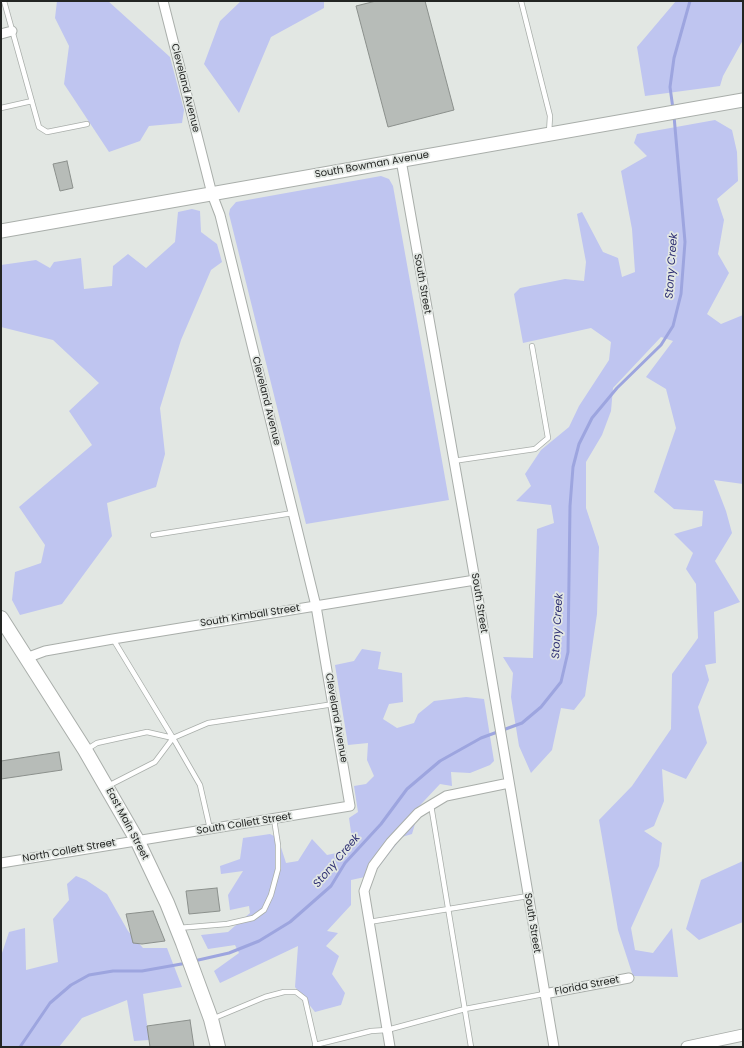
<!DOCTYPE html>
<html>
<head>
<meta charset="utf-8">
<style>
  body { margin:0 }
  #map { position:relative; width:744px; height:1048px; overflow:hidden; background:#e2e7e3; font-family:Poppins,sans-serif }
  canvas { display:block }
  .frame { position:absolute; inset:0; border:2px solid #232523; pointer-events:none }
</style>
</head>
<body>
<div id="map">
<canvas width="744" height="1048"></canvas>
<div class="frame"></div>
</div>
<script>
const context = document.querySelector('canvas').getContext('2d');
context.lineJoin = 'round';
function fill(path, color) { context.fillStyle = color; context.fill(path, 'evenodd'); }
const poly = rows => new Path2D(rows.map(r => 'M' + r).join(''));
function stroke(path, color, width, dash) { context.strokeStyle = color; context.lineWidth = width; context.lineCap = dash ? 'butt' : 'round'; context.setLineDash(dash || []); context.stroke(path); }
function write(font, color, halo, rows, align = 'center') {
  context.font = font + ' Poppins,sans-serif'; context.lineWidth = 3.5; context.setLineDash([]); context.textBaseline = 'middle'; context.strokeStyle = halo; context.fillStyle = color; for (const [text, x, y, turn = 0] of rows) {
    context.save(); context.translate(x, y); context.rotate((+turn || 0) * Math.PI / 180); context.textAlign = isNaN(turn) ? turn : align; if (halo) context.strokeText(text, 0, 0); context.fillText(text, 0, 0); context.restore();
  }
}
const green = poly([
  [57,1,108,1,170,57,184,110,182,123,149,126,140,141,109,152,64,84,69,46,55,18],
  [241,1,324,1,324,8,271,37,239,113,204,64,220,21],
  [676,1,743,1,743,40,723,76,720,86,645,96,637,47],
  [715,120,732,130,737,152,738,181,717,199,724,220,718,254,729,273,707,314,721,324,743,315,743,484,714,480,726,511,732,533,715,561,740,602,714,612,716,663,705,665,709,680,698,707,707,743,686,779,662,769,664,801,654,826,644,831,662,843,659,866,631,928,635,950,653,953,672,928,678,977,633,976,618,930,599,820,632,786,671,729,672,674,698,638,696,584,686,569,693,553,674,534,702,526,703,511,674,509,654,492,676,428,666,389,646,377,673,341,661,337,613,388,611,411,602,435,586,462,586,508,599,547,597,614,585,696,574,710,561,708,552,750,531,773,519,746,511,697,513,673,503,657,533,658,537,529,554,523,551,505,516,501,531,486,525,474,541,450,569,427,579,406,609,360,611,342,591,328,523,343,514,294,520,288,565,279,584,281,586,262,577,214,582,212,603,252,618,258,622,277,635,272,632,229,621,171,647,156,634,143,637,134],
  [381,176,389,179,393,186,449,500,306,524,229,214,230,209,236,202],
  [192,209,200,211,201,232,217,244,222,262,211,270,181,340,160,408,165,454,156,487,107,503,112,536,62,604,20,615,12,600,15,572,41,563,45,545,19,507,92,445,69,411,99,383,53,340,1,327,1,265,36,260,50,268,54,262,81,258,84,289,112,286,113,266,128,254,146,268,175,242,178,212],
  [362,649,381,652,378,669,402,673,403,702,389,704,383,719,397,728,414,723,418,714,434,701,466,697,484,699,494,761,490,765,470,773,451,772,452,786,440,784,409,817,415,824,412,834,402,837,378,868,365,877,351,880,351,905,327,931,338,933,326,946,339,956,332,974,345,993,341,1005,315,1012,295,987,298,946,220,983,214,971,239,953,235,945,208,949,201,935,228,932,250,913,249,906,230,910,228,895,243,871,221,874,220,866,240,859,243,838,270,834,278,838,286,863,298,861,312,839,327,855,346,851,352,839,349,818,358,812,354,786,366,784,374,776,367,760,368,743,348,745,335,665,354,661],
  [743,861,743,922,699,940,686,929,701,880],
  [76,876,86,880,107,894,128,931,143,948,167,948,182,987,143,994,149,1040,134,1041,127,1000,82,1018,59,1047,1,1047,1,956,9,932,25,928,26,970,58,962,53,919,69,900,67,884]
]);
const stream = poly([
  [673,109,670,87,674,58,690,1],
  [194,961,229,953,259,941,290,922,331,886,345,863,381,824,407,789,440,761,481,738,522,723,541,707,561,682,568,652,570,506,573,467,579,444,592,418,617,388,661,345,673,326,681,294,685,242,674,116],
  [20,1047,50,1003,71,985,89,975,113,971,142,971,187,963]
]);
const building = poly([
  [376,1,425,1,454,110,388,127,356,6,376,1],
  [67,161,73,188,60,191,53,164,67,161],
  [59,752,62,770,1,779,1,761,59,752],
  [217,888,220,911,189,914,186,891,217,888],
  [153,911,165,941,142,944,133,943,126,914,153,911],
  [190,1020,194,1047,150,1047,147,1026,190,1020]
]);
const service = poly([
  [4,1,39,127,47,132,87,124],
  [521,1,550,116,549,133],
  [1,108,32,101],
  [453,461,535,449,548,438,532,346],
  [153,535,293,513],
  [113,639,173,738,208,723,334,704],
  [86,750,97,743,147,732,173,738,200,785,210,829],
  [108,786,155,762,173,738],
  [431,805,471,1047],
  [369,922,528,896],
  [178,928,227,924,253,918,264,910,271,895,278,869,278,845,274,819],
  [212,1019,265,997,284,992,296,992,305,999,316,1047],
  [315,1045,371,1031,387,1030,465,1009,544,994]
]);
const minor = poly([
  [1,34,12,31],
  [401,160,475,580,554,1047],
  [26,658,45,651,113,639,475,580],
  [1,863,350,806,316,606,220,215,212,194,163,1],
  [544,994,629,978],
  [390,1047,364,891,373,866,391,842,418,813,431,805,446,796,509,783]
]);
const tertiary = poly([
  [687,1047,743,1035]
]);
const secondary = poly([
  [1,231,743,100]
]);
const primary = poly([
  [1,618,85,750,137,840,167,903,183,943,211,1019,218,1047]
]);
const streetNames = [
  ["Cleveland Avenue",185,88,76],
  ["South Bowman Avenue",372,165,-10],
  ["South Street",422,284,80],
  ["Cleveland Avenue",266,401,76],
  ["South Street",479,603,81],
  ["South Kimball Street",250,616,-9],
  ["Cleveland Avenue",336,718,80],
  ["East Main Street",127,824,62],
  ["South Collett Street",244,824,-9],
  ["North Collett Street",69,851,-10],
  ["South Street",532,923,81],
  ["Florida Street",587,986,-11]
];
const waterNames = [
  ["Stony Creek",672,266,-86],
  ["Stony Creek",558,626,-87],
  ["Stony Creek",337,861,-50]
];
fill(green, '#bfc5f0');
stroke(stream, '#9da5df', 3);
fill(building, '#b7bcb8');
stroke(building, '#8b908c', 1);
stroke(service, '#a9aeaa', 6);
stroke(minor, '#a9aeaa', 11);
stroke(tertiary, '#a9aeaa', 13);
stroke(secondary, '#a9aeaa', 15);
stroke(primary, '#a9aeaa', 16);
stroke(service, '#fff', 4.5);
stroke(minor, '#fff', 9);
stroke(tertiary, '#fff', 11);
stroke(secondary, '#fff', 13);
stroke(primary, '#fff', 14);
write('10px', '#232523', '#e2e7e3', streetNames);
write('italic 11px', '#2e2f73', '#e2e7e3', waterNames);
</script>
</body>
</html>
